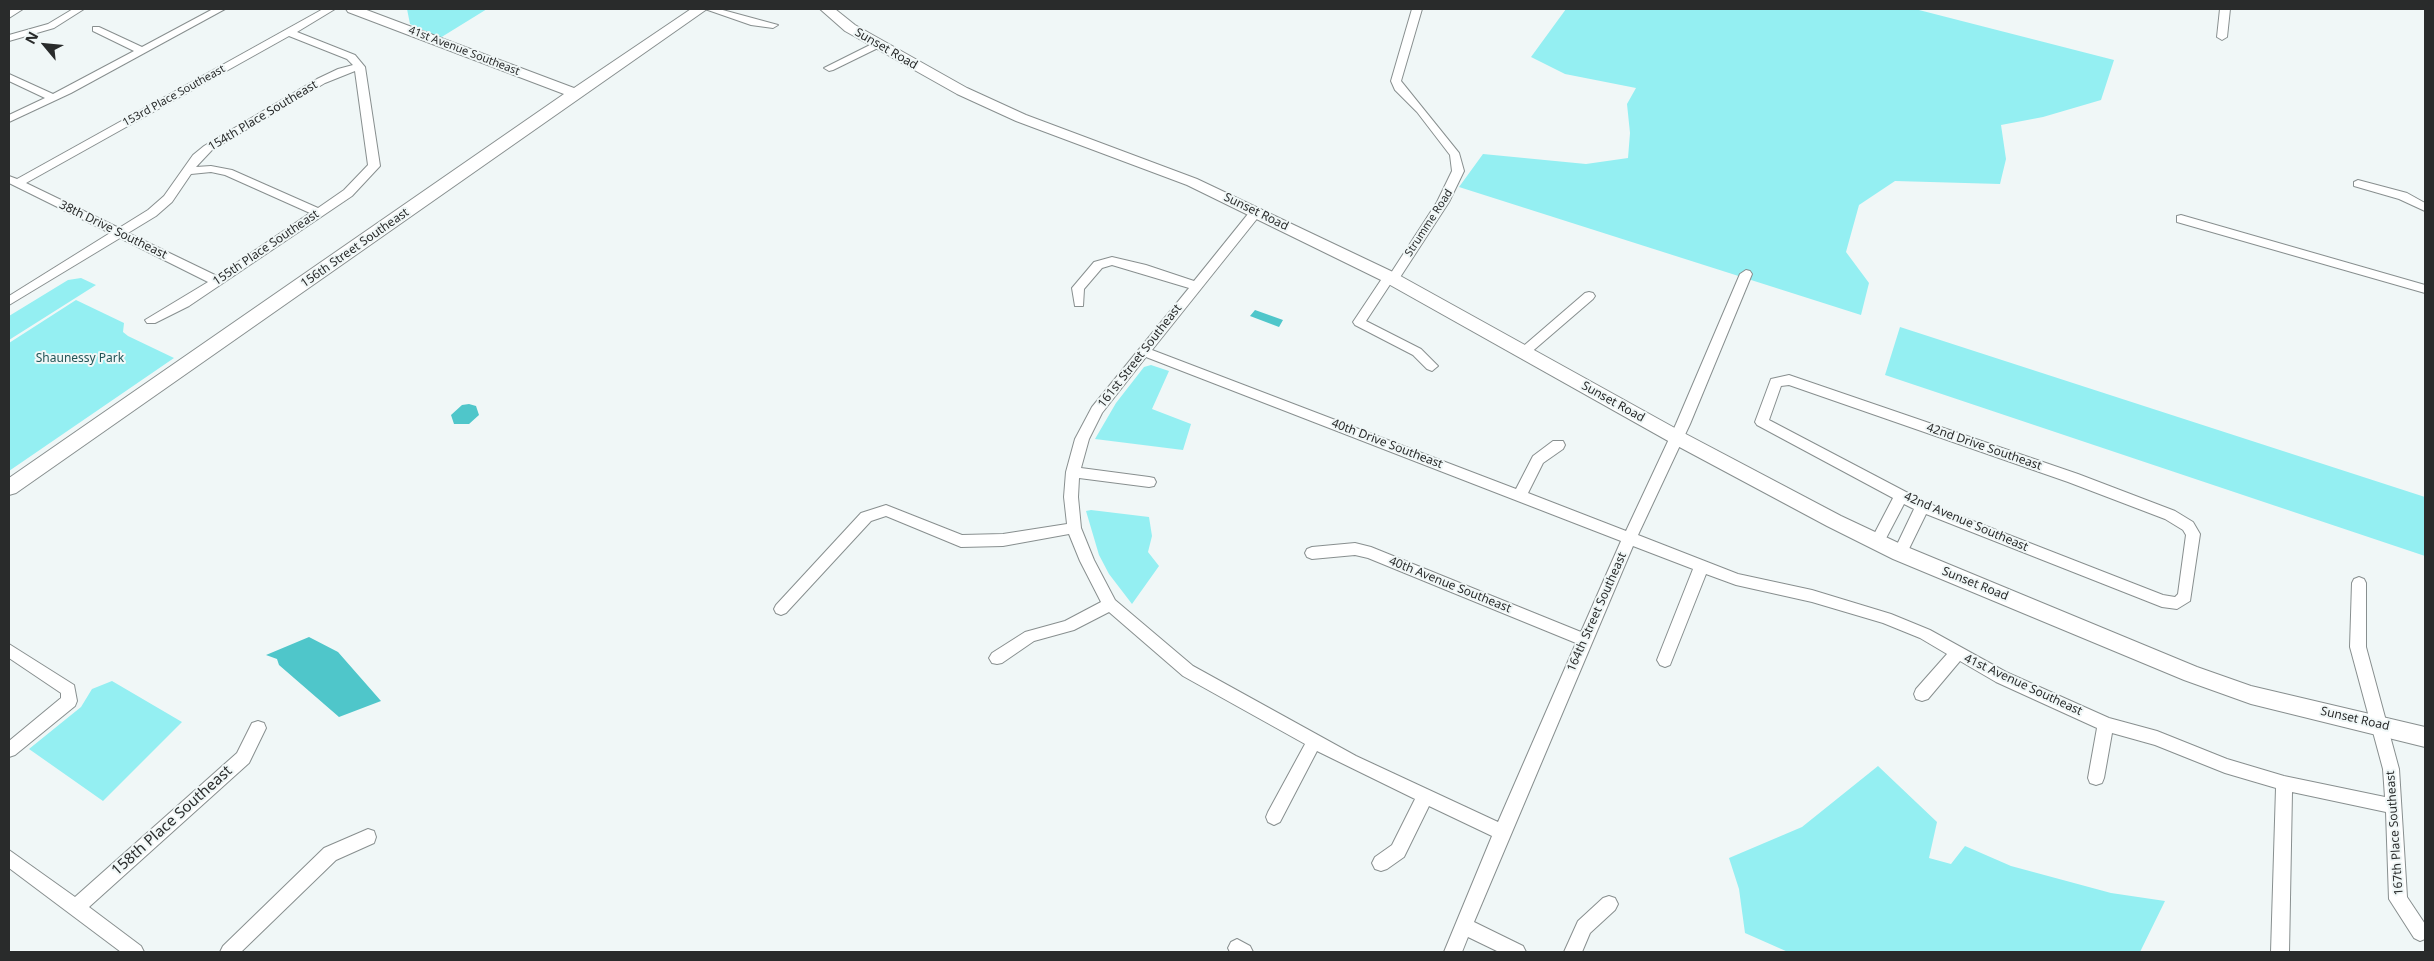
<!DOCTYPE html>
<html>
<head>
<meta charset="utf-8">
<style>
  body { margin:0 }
  #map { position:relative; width:2434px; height:961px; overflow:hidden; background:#f0f7f7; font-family:"Noto Sans",sans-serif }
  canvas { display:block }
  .frame { position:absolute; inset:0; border:10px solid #292b2b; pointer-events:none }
  .north { position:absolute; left:20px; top:20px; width:50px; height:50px; -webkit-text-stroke:4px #f0f7f7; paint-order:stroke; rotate:298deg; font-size:14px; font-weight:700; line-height:20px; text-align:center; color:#292b2b }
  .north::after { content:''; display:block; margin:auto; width:18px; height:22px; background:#292b2b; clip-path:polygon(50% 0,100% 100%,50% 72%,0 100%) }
</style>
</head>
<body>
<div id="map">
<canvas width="2434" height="961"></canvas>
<div class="frame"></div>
<div class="north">N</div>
</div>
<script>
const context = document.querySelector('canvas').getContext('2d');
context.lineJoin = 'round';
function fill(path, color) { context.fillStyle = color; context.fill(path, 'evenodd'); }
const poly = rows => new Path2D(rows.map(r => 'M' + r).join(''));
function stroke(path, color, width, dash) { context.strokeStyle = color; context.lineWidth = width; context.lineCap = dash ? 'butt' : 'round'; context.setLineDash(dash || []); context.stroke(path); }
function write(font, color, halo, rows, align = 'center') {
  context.font = font + ' "Noto Sans",sans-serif'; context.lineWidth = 4; context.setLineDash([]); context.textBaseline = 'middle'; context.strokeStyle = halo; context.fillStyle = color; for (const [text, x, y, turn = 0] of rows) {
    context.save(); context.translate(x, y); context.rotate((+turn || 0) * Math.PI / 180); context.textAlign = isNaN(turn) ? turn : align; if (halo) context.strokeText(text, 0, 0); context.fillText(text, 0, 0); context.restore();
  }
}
const green = poly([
  [407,9,487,9,440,38,410,24],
  [1566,9,1915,9,2114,60,2101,100,2043,117,2001,125,2006,159,2000,184,1895,181,1859,205,1846,252,1869,283,1861,315,1459,187,1483,154,1586,164,1628,158,1630,133,1627,104,1636,88,1565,74,1531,57],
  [81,278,96,285,9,340,9,316,68,280],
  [76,300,124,323,123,332,128,336,174,358,9,471,9,343],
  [1900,327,2425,497,2425,556,1885,375],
  [1151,365,1169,371,1152,409,1191,424,1183,450,1095,439,1116,403,1144,367],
  [1091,510,1149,517,1152,536,1148,552,1159,566,1132,604,1109,574,1099,555,1086,511],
  [112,681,182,722,103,801,29,749,81,707,92,689],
  [1878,766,1937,822,1929,858,1951,864,1965,846,2011,866,2111,893,2165,901,2140,952,1788,952,1745,933,1739,889,1729,858,1802,827]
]);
const water = poly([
  [1255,310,1283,320,1279,327,1250,316],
  [469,404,476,406,479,415,469,424,454,424,451,415,462,405],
  [309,637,338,652,381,701,339,717,279,665,277,659,266,655]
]);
const street = poly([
  [12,9,23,9,9,18,9,11,12,9],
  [73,9,84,9,54,28,9,41,9,35,48,24,73,9],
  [213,9,225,9,71,93,9,122,9,115,45,98,9,81,9,74,53,94,134,51,93,31,93,27,99,27,142,47,213,9],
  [323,9,335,9,297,32,355,55,365,67,380,166,352,196,189,306,155,323,147,323,145,320,208,282,120,238,9,305,9,296,110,233,9,183,9,176,17,179,323,9],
  [289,36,347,59,353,65,338,69,317,79,204,146,193,155,164,196,148,210,119,228,26,183,289,36],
  [355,71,368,165,344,190,318,208,232,170,211,166,196,167,212,150,325,83,355,71],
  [211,172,225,175,310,213,217,276,128,233,156,216,172,202,191,174,211,172],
  [705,9,719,9,778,25,773,28,751,25,705,9],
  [1412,9,1422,9,1401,81,1459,153,1464,171,1449,202,1397,282,1391,283,1366,321,1421,349,1438,366,1432,371,1427,369,1413,355,1355,325,1353,322,1385,274,1391,273,1437,202,1452,171,1450,155,1417,112,1395,90,1391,81,1412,9],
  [2220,9,2230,9,2227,37,2222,40,2217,37,2220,9],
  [878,41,883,44,882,46,833,70,829,71,824,68,878,41],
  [2358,180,2407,193,2425,203,2425,211,2399,199,2354,186,2354,182,2358,180],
  [1256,208,1260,209,1260,215,1152,350,1516,489,1533,456,1553,441,1563,441,1565,445,1563,449,1543,463,1528,493,1626,531,1676,424,1740,274,1746,270,1750,271,1752,274,1690,424,1638,535,1738,574,1812,590,1891,614,1930,630,2006,672,2109,718,2157,731,2227,759,2284,776,2385,797,2383,769,2350,647,2352,583,2354,579,2359,577,2364,579,2366,583,2366,647,2399,769,2407,897,2425,924,2425,939,2420,941,2414,938,2389,899,2386,812,2292,792,2289,952,2271,952,2276,788,2225,773,2155,745,2112,733,2104,778,2102,783,2096,785,2090,783,2088,778,2097,728,1996,682,1960,661,1928,699,1922,701,1916,699,1914,694,1916,689,1947,654,1920,638,1883,623,1812,602,1736,585,1706,574,1670,665,1665,667,1660,665,1657,660,1693,569,1633,546,1474,922,1523,946,1526,952,1499,952,1468,937,1462,952,1444,952,1492,836,1429,806,1404,857,1387,869,1381,871,1375,869,1372,863,1375,857,1392,845,1415,799,1317,751,1280,822,1274,825,1268,822,1266,817,1268,812,1305,744,1183,676,1109,612,1074,630,1034,641,1002,663,997,664,992,663,989,658,992,653,1025,632,1065,621,1101,602,1080,561,1069,534,1003,546,961,547,886,516,871,521,786,613,781,615,776,613,774,609,776,605,861,513,886,505,962,535,1003,534,1067,524,1064,497,1066,472,1075,439,1092,407,1189,288,1112,265,1102,268,1084,289,1083,306,1075,306,1072,288,1094,262,1112,257,1146,265,1194,281,1252,209,1256,208],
  [1146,357,1621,541,1581,632,1371,547,1355,543,1312,547,1307,549,1305,553,1307,557,1312,559,1355,555,1368,558,1576,643,1498,822,1356,756,1193,666,1115,600,1094,560,1081,528,1078,497,1079,478,1149,487,1154,486,1156,482,1154,478,1149,477,1081,468,1089,439,1102,413,1146,357],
  [2181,215,2425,285,2425,293,2177,222,2177,216,2181,215],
  [1589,292,1593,293,1595,296,1593,299,1528,355,1520,355,1518,352,1520,349,1585,293,1589,292],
  [1789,375,2078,474,2175,511,2193,522,2200,534,2190,601,2177,609,2162,607,1926,514,1905,557,1895,557,1893,553,1914,509,1904,504,1882,546,1872,546,1870,542,1893,498,1757,425,1755,422,1771,379,1789,375],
  [1789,385,2068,482,2165,519,2183,530,2186,535,2178,594,2175,597,2163,595,1927,503,1769,420,1781,386,1789,385],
  [9,644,74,685,77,701,75,706,15,755,9,757,9,741,61,698,61,693,9,658,9,644],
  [258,721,264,723,266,728,249,763,89,907,141,946,144,952,121,952,9,868,9,850,75,897,237,753,252,723,258,721],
  [368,829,374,831,376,837,374,843,336,860,241,952,220,952,223,946,324,848,368,829],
  [1609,896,1615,898,1618,904,1615,910,1590,933,1582,952,1564,952,1578,921,1603,898,1609,896],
  [1237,939,1250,946,1253,952,1230,952,1228,948,1231,942,1237,939]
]);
const secondary = poly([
  [346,9,364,9,574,88,691,9,707,9,16,493,9,495,9,478,564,94,348,12,346,9],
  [820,9,835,9,855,25,967,88,1026,115,1197,179,1395,273,1682,432,1841,516,1907,547,2197,667,2251,686,2425,727,2425,747,2251,704,2184,680,1893,559,1827,526,1670,442,1383,281,1187,185,1016,121,957,94,845,31,820,9]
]);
const farStreetnames = [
  ["41st Avenue Southeast",464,51,21],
  ["153rd Place Southeast",174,96,-29],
  ["Strumme Road",1429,223,-57]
];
const streetNames = [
  ["Sunset Road",886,49,30],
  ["154th Place Southeast",263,116,-31],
  ["Sunset Road",1256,212,26],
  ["38th Drive Southeast",113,230,26],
  ["155th Place Southeast",266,248,-34],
  ["156th Street Southeast",355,248,-35],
  ["161st Street Southeast",1140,356,-52],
  ["Sunset Road",1613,402,29],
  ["40th Drive Southeast",1387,444,21],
  ["42nd Drive Southeast",1984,447,19],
  ["42nd Avenue Southeast",1966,522,23],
  ["Sunset Road",1975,584,22],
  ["40th Avenue Southeast",1450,585,22],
  ["164th Street Southeast",1597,612,-66],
  ["41st Avenue Southeast",2023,685,25],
  ["Sunset Road",2355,719,13],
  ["167th Place Southeast",2395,833,-94]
];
const parkNames = [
  ["Shaunessy Park",80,359]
];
const nearStreetnames = [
  ["158th Place Southeast",172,821,-42]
];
fill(green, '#94eff2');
fill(water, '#4fc6ca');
stroke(street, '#888f8f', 2);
stroke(secondary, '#888f8f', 2);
fill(street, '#fff');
fill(secondary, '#fff');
write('11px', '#292b2b', '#f0f7f7', farStreetnames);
write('12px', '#292b2b', '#f0f7f7', streetNames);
write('12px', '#225456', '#f0f7f7', parkNames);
write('15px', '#292b2b', '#f0f7f7', nearStreetnames);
</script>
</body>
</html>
